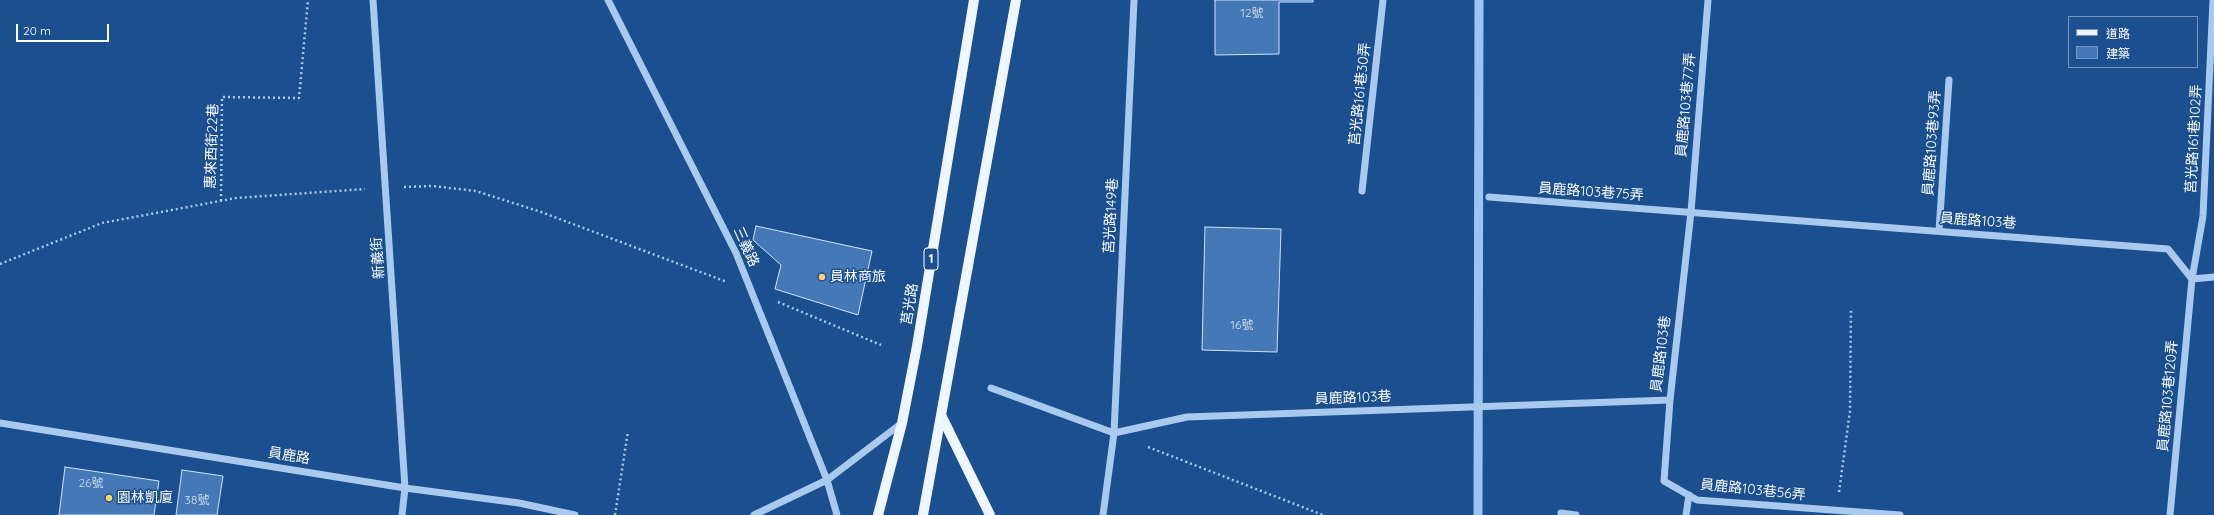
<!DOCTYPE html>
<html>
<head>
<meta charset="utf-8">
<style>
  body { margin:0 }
  #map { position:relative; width:2214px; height:515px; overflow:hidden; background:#1b4f8f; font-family:Quicksand,"Noto Sans TC",sans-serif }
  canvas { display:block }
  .legend { position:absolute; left:2068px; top:16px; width:130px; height:52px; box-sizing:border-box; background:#1b4f8f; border:1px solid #7695bc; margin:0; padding:5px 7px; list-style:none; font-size:12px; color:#fff }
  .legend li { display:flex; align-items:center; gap:8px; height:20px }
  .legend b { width:20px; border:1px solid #7695bc }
  .scale { position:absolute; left:16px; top:24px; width:93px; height:18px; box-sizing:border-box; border:2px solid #fff; border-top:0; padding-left:5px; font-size:12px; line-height:14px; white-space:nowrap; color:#fff; -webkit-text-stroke:3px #1b4f8f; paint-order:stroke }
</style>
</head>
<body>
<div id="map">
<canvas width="2214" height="515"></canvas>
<ul class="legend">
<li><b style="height:5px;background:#f0f6ff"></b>道路</li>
<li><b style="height:11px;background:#4478b7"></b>建築</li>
</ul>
<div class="scale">20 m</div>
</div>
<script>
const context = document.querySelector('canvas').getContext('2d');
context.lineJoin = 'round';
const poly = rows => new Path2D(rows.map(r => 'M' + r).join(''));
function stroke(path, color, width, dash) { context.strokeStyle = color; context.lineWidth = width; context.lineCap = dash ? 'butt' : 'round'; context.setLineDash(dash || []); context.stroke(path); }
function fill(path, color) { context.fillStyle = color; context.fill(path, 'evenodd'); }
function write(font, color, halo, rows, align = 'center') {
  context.font = font + ' Quicksand,"Noto Sans TC",sans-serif'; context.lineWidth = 3; context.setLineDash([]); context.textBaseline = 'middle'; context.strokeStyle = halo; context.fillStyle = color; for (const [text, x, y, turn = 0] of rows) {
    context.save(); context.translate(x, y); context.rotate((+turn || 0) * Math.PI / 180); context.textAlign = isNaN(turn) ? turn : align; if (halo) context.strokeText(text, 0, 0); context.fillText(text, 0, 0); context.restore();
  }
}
const stream = poly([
  [1478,515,1479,0]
]);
const building = poly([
  [1215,0,1313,0,1313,2,1279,2,1279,54,1215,55,1215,0],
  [756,226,872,251,858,315,775,289,781,265,753,240,756,226],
  [1205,227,1281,229,1277,352,1202,350,1205,227],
  [65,467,159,481,154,515,59,515,65,467],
  [182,470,223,476,217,515,176,515,182,470]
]);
const path = poly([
  [404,187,432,186,476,191,541,212,727,282],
  [221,201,222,97,299,98,308,0],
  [0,264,102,223,236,198,365,189],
  [778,302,881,345],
  [1148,447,1323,515],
  [1839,492,1850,411,1851,309],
  [615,515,628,431]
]);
const minor = poly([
  [373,0,405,488,402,515],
  [608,0,736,253,827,480,837,515],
  [1708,0,1691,212,1670,400,1664,481,1697,500,1900,515],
  [1362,191,1383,0],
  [1489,197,2168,249,2192,279],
  [1939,231,1949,80],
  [2192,279,2214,277],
  [991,388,1114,433],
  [0,423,405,488,519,503,575,515],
  [1114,433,1187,417,1670,400],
  [754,515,827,480,902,423],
  [1103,515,1114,433,1134,0],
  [1561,515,1561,513,1576,515],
  [1686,515,1689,495],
  [2170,515,2192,279,2203,216,2213,0]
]);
const major = poly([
  [942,417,990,515],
  [878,515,902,423,917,346,974,0],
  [923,515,1016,0]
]);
const markers = [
  [822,277,4,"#ffd166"],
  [109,498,4,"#ffd166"]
];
const numberNames = [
  ["12號",1252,13],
  ["16號",1242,325],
  ["26號",91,483],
  ["38號",197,500]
];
const shields = [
  [931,259,14]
];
const shieldNames = [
  ["1",931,259]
];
const streetNames = [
  ["莒光路161巷30弄",1360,94,-84],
  ["員鹿路103巷77弄",1686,105,-85],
  ["莒光路161巷102弄",2194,139,-87],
  ["員鹿路103巷93弄",1932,143,-86],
  ["惠來西街22巷",212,146,-88],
  ["員鹿路103巷75弄",1591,192,4],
  ["莒光路149巷",1111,216,-87],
  ["員鹿路103巷",1978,221,4],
  ["三義路",746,247,66],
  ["新義街",378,258,-94],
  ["莒光路",910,304,-81],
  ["員鹿路103巷",1661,354,-83],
  ["員鹿路103巷120弄",2168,396,-85],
  ["員鹿路103巷",1353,398,-2],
  ["員鹿路",289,456,9],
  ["員鹿路103巷56弄",1753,490,6]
];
const poiNames = [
  ["員林商旅",830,277],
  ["園林凱廈",117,498]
];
stroke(stream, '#9cc4f0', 9);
fill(building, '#4478b7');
stroke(building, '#cfe3fa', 1);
stroke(path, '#a9c9ee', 2.5, [2, 3]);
stroke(minor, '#a9c9ee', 7);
stroke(major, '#f0f6ff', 10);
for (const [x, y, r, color] of markers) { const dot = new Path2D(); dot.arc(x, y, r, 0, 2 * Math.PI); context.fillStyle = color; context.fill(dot); stroke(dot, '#1b4f8f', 1.5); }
write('12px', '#d0dded', null, numberNames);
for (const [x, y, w] of shields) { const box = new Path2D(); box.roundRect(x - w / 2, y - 11, w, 22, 3); context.fillStyle = '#1b4f8f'; context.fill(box); stroke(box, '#fff', 1); }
write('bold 13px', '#fff', null, shieldNames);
write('14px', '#fff', '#1b4f8f', streetNames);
write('14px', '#fff', '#1b4f8f', poiNames, 'left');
</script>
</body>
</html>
